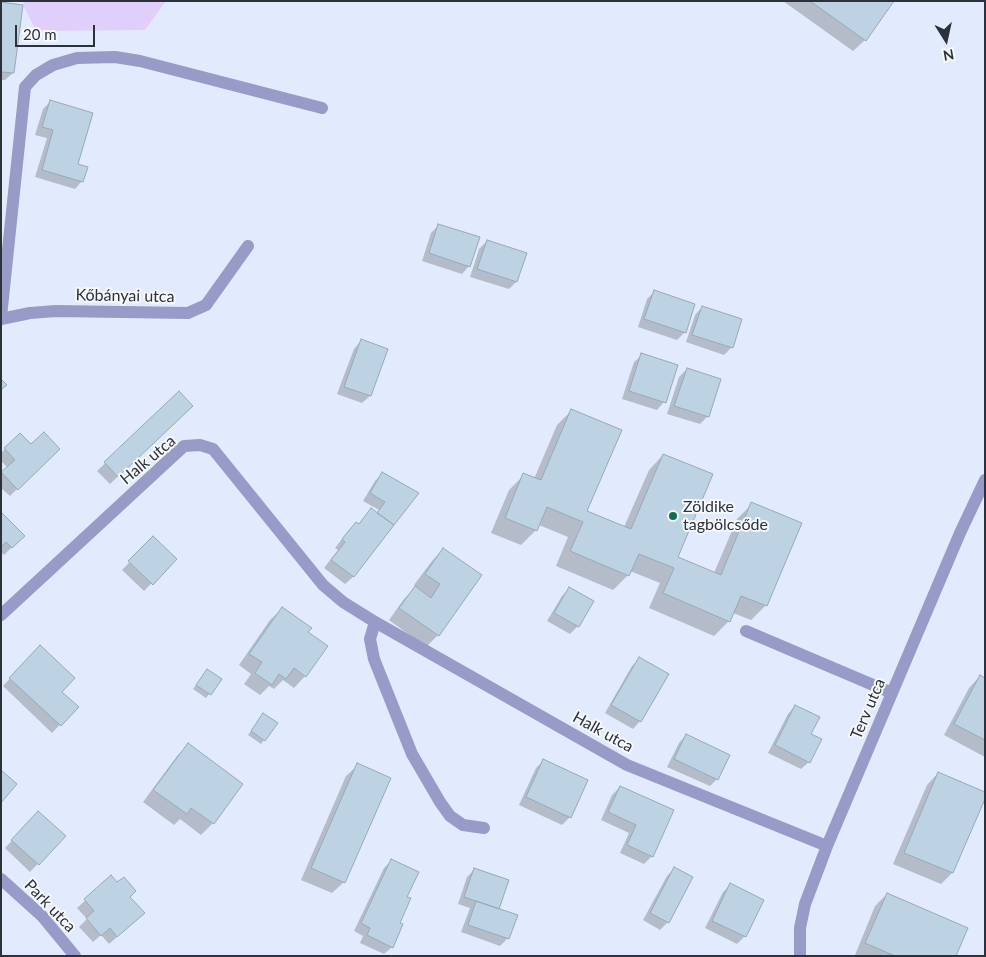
<!DOCTYPE html>
<html>
<head>
<meta charset="utf-8">
<style>
  body { margin:0 }
  #map { position:relative; width:986px; height:957px; overflow:hidden; background:#e1ebfd; font-family:Lato,sans-serif }
  canvas { display:block }
  .frame { position:absolute; inset:0; border:2px solid #2d323a; pointer-events:none }
  .north { position:absolute; left:921px; top:15px; width:50px; height:50px; -webkit-text-stroke:4px #f6f8fd; paint-order:stroke; rotate:170deg; font-size:14px; font-weight:700; line-height:20px; text-align:center; color:#2d323a }
  .north::after { content:''; display:block; margin:auto; width:18px; height:22px; background:#2d323a; clip-path:polygon(50% 0,100% 100%,50% 72%,0 100%) }
  .scale { position:absolute; left:15px; top:25px; width:80px; height:22px; box-sizing:border-box; border:2px solid #2d323a; border-top:0; padding-left:6px; font-size:15px; line-height:18px; white-space:nowrap; color:#2d323a; -webkit-text-stroke:4px #f6f8fd; paint-order:stroke }
</style>
</head>
<body>
<div id="map">
<canvas width="986" height="957"></canvas>
<div class="frame"></div>
<div class="north">N</div>
<div class="scale">20 m</div>
</div>
<script>
const context = document.querySelector('canvas').getContext('2d');
context.lineJoin = 'round';
function fill(path, color) { context.fillStyle = color; context.fill(path, 'evenodd'); }
const poly = rows => new Path2D(rows.map(r => 'M' + r).join(''));
function stroke(path, color, width, dash) { context.strokeStyle = color; context.lineWidth = width; context.lineCap = dash ? 'butt' : 'round'; context.setLineDash(dash || []); context.stroke(path); }
function write(font, color, halo, rows, align = 'center') {
  context.font = font + ' Lato,sans-serif'; context.lineWidth = 4; context.setLineDash([]); context.textBaseline = 'middle'; context.strokeStyle = halo; context.fillStyle = color; for (const [text, x, y, turn = 0] of rows) {
    context.save(); context.translate(x, y); context.rotate((+turn || 0) * Math.PI / 180); context.textAlign = isNaN(turn) ? turn : align; if (halo) context.strokeText(text, 0, 0); context.fillText(text, 0, 0); context.restore();
  }
}
const green = poly([
  [24,1,166,1,145,30,36,31,23,5]
]);
const shadow = poly([
  [783,1,893,1,865,40,853,51],
  [1,4,13,73,5,80,1,80],
  [50,102,82,181,75,189,35,177,47,138,35,135,43,109],
  [439,225,469,266,462,274,422,261,431,233],
  [487,241,516,282,509,289,470,277,479,249],
  [654,292,685,332,677,340,638,327,647,299],
  [702,307,732,347,724,355,686,342,695,315],
  [361,341,386,350,370,396,362,403,337,394,354,349],
  [642,355,664,402,657,410,622,399,634,362],
  [687,369,708,416,700,424,667,414,679,377],
  [179,393,184,414,110,484,97,471],
  [572,410,586,511,624,527,649,470,663,455,677,558,714,573,737,519,752,504,800,524,766,605,751,620,733,613,729,621,714,636,649,608,660,583,630,571,628,575,613,590,556,566,568,537,539,525,536,530,521,545,491,533,509,490,524,475,534,479,557,425],
  [20,434,31,445,58,449,10,496,1,488,1,474,8,468,1,461,1,453],
  [383,473,417,493,353,577,345,584,324,568,338,550,335,548,348,531,356,523,358,525,371,510,376,514,379,510,363,501,375,481],
  [1,513,23,536,4,555,1,552],
  [153,538,175,559,144,591,122,570],
  [443,549,438,635,426,647,389,620,404,599,416,587,414,585,432,561],
  [570,588,592,601,578,626,570,634,547,621,562,596],
  [282,609,307,633,305,676,294,688,283,680,274,689,269,686,260,695,244,684,251,674,239,665,270,620],
  [33,654,61,692,77,707,52,733,3,686],
  [639,659,640,721,633,729,605,713,632,666],
  [207,670,220,680,206,698,193,689],
  [980,676,985,679,985,757,944,735,969,688],
  [795,706,809,735,809,762,801,769,768,753,788,714],
  [260,718,264,740,261,744,248,735],
  [686,735,717,779,710,786,667,767,679,743],
  [188,745,242,784,213,823,201,835,180,819,174,825,143,802,177,756],
  [543,761,570,817,562,825,519,805,536,768],
  [358,765,344,882,332,893,301,880,346,776],
  [938,773,985,796,952,873,941,884,893,864,927,785],
  [620,787,672,811,652,856,644,864,620,853,629,833,601,820,612,795],
  [31,820,64,836,30,872,5,848],
  [392,860,406,897,392,947,384,954,360,943,363,936,354,931,384,868],
  [475,869,497,909,508,938,500,946,461,932,470,908,458,904,467,877],
  [674,869,668,922,660,930,643,920,667,876],
  [111,877,129,897,135,921,109,944,101,935,93,942,79,927,87,919,77,908],
  [730,885,745,936,737,944,705,928,723,892],
  [887,894,955,956,855,955,875,906]
]);
const building = poly([
  [810,1,894,1,866,41,810,1],
  [1,2,23,5,14,73,1,72,1,2],
  [50,100,93,113,78,164,88,167,83,182,42,170,53,130,42,127,50,100],
  [438,224,480,237,470,267,429,253,438,224],
  [487,240,527,253,517,282,477,269,487,240],
  [654,290,695,304,686,333,644,319,654,290],
  [702,306,742,319,733,348,692,335,702,306],
  [361,339,388,349,371,396,344,387,361,339],
  [641,353,678,365,666,403,629,391,641,353],
  [687,368,721,379,709,417,674,406,687,368],
  [1,379,7,385,1,390,1,379],
  [179,391,193,406,118,477,104,462,179,391],
  [571,409,622,430,587,511,631,529,663,454,713,474,678,557,721,575,751,502,802,523,767,606,741,596,730,622,663,593,674,568,639,554,629,576,570,551,583,522,547,507,537,531,505,518,523,473,541,480,571,409],
  [44,432,60,449,18,490,1,472,15,460,4,448,20,433,31,444,44,432],
  [382,472,419,493,394,525,377,513,385,502,370,493,382,472],
  [371,508,394,525,354,577,331,560,345,542,342,539,356,522,359,524,371,508],
  [1,512,25,536,12,548,6,542,1,547,1,512],
  [153,536,177,559,153,585,128,561,153,536],
  [443,548,482,575,439,636,399,608,415,586,431,598,440,584,425,574,443,548],
  [569,587,594,601,579,627,554,613,569,587],
  [282,607,312,628,308,632,328,646,306,677,294,668,286,679,279,674,272,685,255,673,262,662,249,654,282,607],
  [40,645,75,678,62,692,79,707,61,726,9,678,40,645],
  [639,657,669,674,641,722,611,705,639,657],
  [207,669,222,679,211,695,196,685,207,669],
  [980,675,985,678,985,740,954,724,980,675],
  [795,705,820,717,811,734,822,739,810,763,775,745,795,705],
  [263,713,278,723,265,741,251,731,263,713],
  [686,734,730,755,718,780,674,759,686,734],
  [188,743,243,784,214,824,191,808,187,814,153,790,188,743],
  [543,759,588,780,571,818,526,797,543,759],
  [357,763,391,778,345,883,311,868,357,763],
  [1,770,17,784,1,803,1,770],
  [938,772,985,792,985,799,953,873,904,853,938,772],
  [620,786,674,810,653,857,627,845,636,825,608,812,620,786],
  [38,811,66,836,39,865,11,840,38,811],
  [391,859,419,872,407,897,411,898,400,923,403,924,393,948,367,935,370,928,361,923,391,859],
  [674,867,693,877,669,923,650,913,674,867],
  [474,868,509,880,499,909,464,897,474,868],
  [111,875,117,882,124,877,136,891,130,897,145,913,117,937,110,928,101,936,86,918,94,911,84,899,111,875],
  [730,883,764,900,746,937,712,921,730,883],
  [887,893,968,928,956,956,895,956,865,943,887,893],
  [476,901,518,915,509,939,468,925,476,901]
]);
const minor = poly([
  [1,317,25,87,36,75,53,65,77,58,115,57,140,61,322,108],
  [1,319,30,313,56,311,188,313,206,305,248,246],
  [1,615,184,446,200,445,213,449,323,585,343,602,375,622,627,765,827,846],
  [375,622,370,639,374,659,412,754,440,802,450,816,463,825,484,828],
  [746,631,892,693],
  [1,879,42,916,75,956],
  [800,956,800,928,805,904,827,846,960,533,985,480]
]);
const markers = [
  [673,516,5,"#0f7148"]
];
const streetNames = [
  ["Kőbányai utca",125,296,1],
  ["Halk utca",148,460,-40],
  ["Terv utca",868,709,-67],
  ["Halk utca",603,732,29],
  ["Park utca",50,906,46]
];
const poiNames = [
  ["Zöldike",683,507],
  ["tagbölcsőde",683,525]
];
fill(green, '#e0cffa');
fill(shadow, '#0003');
fill(building, '#bdd3e3');
stroke(building, '#94a9b9', 1);
stroke(minor, '#989ac8', 12);
for (const [x, y, r, color] of markers) { const dot = new Path2D(); dot.arc(x, y, r, 0, 2 * Math.PI); context.fillStyle = color; context.fill(dot); stroke(dot, '#f6f8fd', 2); }
write('16px', '#2d323a', '#f6f8fd', streetNames);
write('16px', '#2d323a', '#f6f8fd', poiNames, 'left');
</script>
</body>
</html>
